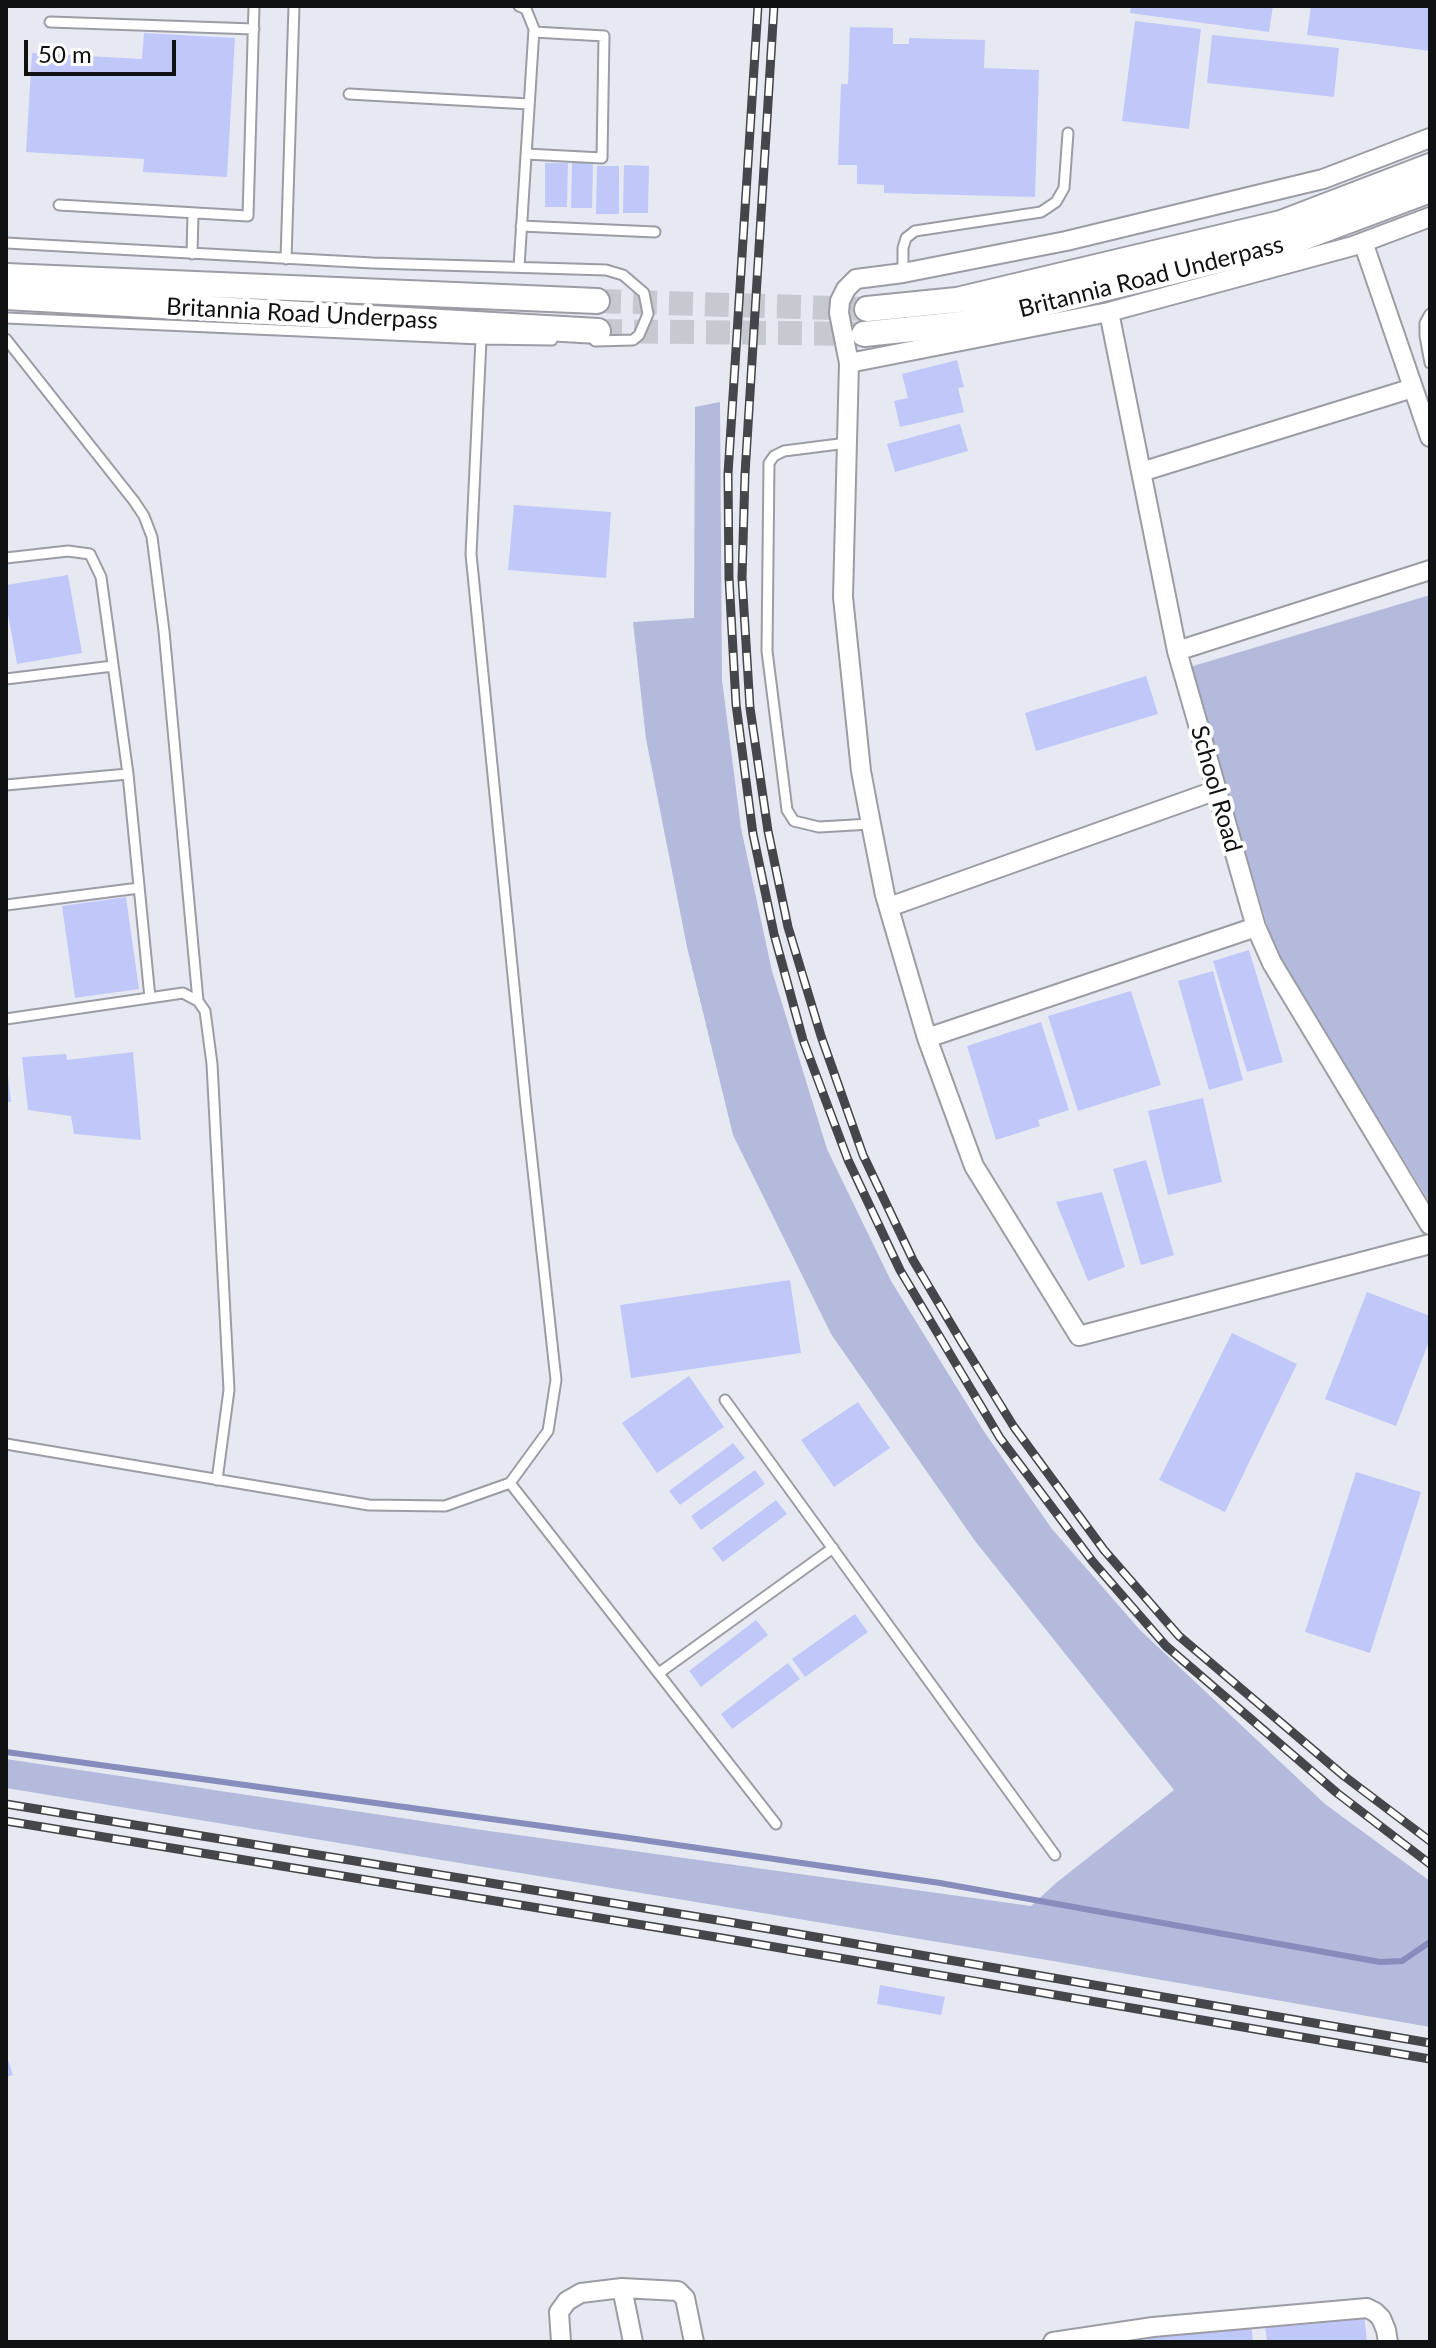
<!DOCTYPE html>
<html>
<head>
<meta charset="utf-8">
<style>
  body { margin:0 }
  #map { position:relative; width:1436px; height:2348px; overflow:hidden; background:#e7e9f2; font-family:Lato,sans-serif }
  canvas { display:block }
  .frame { position:absolute; inset:0; border:8px solid #101113; pointer-events:none }
  .scale { position:absolute; left:24px; top:40px; width:152px; height:36px; box-sizing:border-box; border:4px solid #101113; border-top:0; padding-left:10px; font-size:24px; line-height:28px; white-space:nowrap; color:#101113; -webkit-text-stroke:6px #fff; paint-order:stroke }
</style>
</head>
<body>
<div id="map">
<canvas width="1436" height="2348"></canvas>
<div class="frame"></div>
<div class="scale">50 m</div>
</div>
<script>
const context = document.querySelector('canvas').getContext('2d');
context.lineJoin = 'round';
function fill(path, color) { context.fillStyle = color; context.fill(path, 'evenodd'); }
const poly = rows => new Path2D(rows.map(r => 'M' + r).join(''));
function stroke(path, color, width, dash) { context.strokeStyle = color; context.lineWidth = width; context.lineCap = dash ? 'butt' : 'round'; context.setLineDash(dash || []); context.stroke(path); }
function write(font, color, halo, rows, align = 'center') {
  context.font = font + ' Lato,sans-serif'; context.lineWidth = 8; context.setLineDash([]); context.textBaseline = 'middle'; context.strokeStyle = halo; context.fillStyle = color; for (const [text, x, y, turn = 0] of rows) {
    context.save(); context.translate(x, y); context.rotate((+turn || 0) * Math.PI / 180); context.textAlign = isNaN(turn) ? turn : align; if (halo) context.strokeText(text, 0, 0); context.fillText(text, 0, 0); context.restore();
  }
}
const green = poly([
  [720,402,722,680,741,828,772,971,827,1149,891,1281,983,1430,1052,1529,1140,1630,1325,1804,1430,1881,1430,2027,1059,1962,6,1788,6,1759,482,1830,1031,1906,1056,1883,1174,1790,975,1541,831,1334,733,1135,687,947,646,739,633,622,694,618,695,407],
  [1430,595,1430,1203,1274,948,1190,667]
]);
const stream = poly([
  [6,1752,629,1838,940,1883,1380,1962,1402,1961,1430,1942]
]);
const building = poly([
  [1131,6,1273,6,1269,32,1130,13],
  [1311,6,1430,6,1430,51,1307,35],
  [1135,21,1201,29,1189,129,1122,121],
  [850,27,893,28,893,44,909,44,909,38,985,40,984,68,1039,70,1035,197,884,193,884,185,857,184,857,165,838,165,841,84,848,84],
  [144,33,235,38,227,177,143,172,144,159,26,152,32,53,142,59],
  [1212,35,1339,48,1334,97,1207,83],
  [545,163,568,163,567,207,545,207],
  [572,163,593,163,592,208,571,208],
  [624,165,649,166,648,213,623,213],
  [597,166,619,166,619,214,596,214],
  [957,360,964,387,958,388,964,412,900,427,894,401,908,398,902,374],
  [960,424,968,451,895,472,887,444],
  [514,505,611,512,606,578,508,570],
  [68,575,82,653,17,664,6,603,6,585],
  [1146,676,1158,714,1036,751,1025,713],
  [126,897,139,989,75,998,62,906],
  [1249,950,1283,1062,1247,1072,1213,961],
  [1213,971,1243,1080,1209,1090,1178,981],
  [1131,991,1161,1085,1078,1111,1048,1016],
  [1041,1022,1069,1110,1038,1120,1040,1126,996,1140,967,1046],
  [133,1052,141,1140,74,1134,71,1116,28,1110,22,1057,66,1054,67,1060],
  [6,1076,8,1076,11,1102,6,1102],
  [1203,1098,1222,1182,1168,1195,1148,1111],
  [1146,1160,1174,1255,1141,1265,1113,1169],
  [1102,1192,1125,1267,1088,1281,1056,1202],
  [790,1280,801,1353,631,1378,620,1305],
  [1367,1292,1430,1316,1430,1339,1396,1426,1325,1399],
  [1232,1333,1297,1364,1225,1512,1159,1480],
  [689,1376,724,1427,657,1473,622,1423],
  [858,1402,890,1448,834,1487,801,1440],
  [733,1443,745,1458,680,1505,669,1491],
  [755,1470,765,1484,701,1530,691,1516],
  [1356,1472,1421,1492,1370,1653,1305,1632],
  [776,1500,787,1514,723,1562,712,1548],
  [855,1614,868,1632,805,1677,792,1659],
  [756,1620,768,1635,701,1687,689,1671],
  [788,1663,800,1679,732,1729,721,1714],
  [880,1985,945,1997,941,2015,877,2004],
  [6,2054,13,2075,6,2077],
  [1364,2313,1367,2342,1267,2342,1265,2324],
  [1251,2322,1253,2342,1148,2342,1147,2333]
]);
const secondaryTunnel = poly([
  [597,301,867,309],
  [598,331,864,334]
]);
const service = poly([
  [50,22,254,29],
  [349,94,529,104],
  [526,154,602,158,604,36,534,32],
  [59,205,248,216,254,6],
  [521,226,655,232],
  [6,243,373,263,606,270,623,275,644,293,648,314,639,335,633,340,595,341],
  [192,254,193,213],
  [286,259,294,6],
  [519,267,534,29,526,9,519,6],
  [903,273,903,248,906,238,915,231,1041,212,1056,202,1064,188,1068,133],
  [1430,314,1425,323,1425,336,1430,363],
  [6,318,481,339,471,554,526,1106,556,1380,548,1431,510,1483,445,1506,369,1505,6,1444],
  [6,339,134,501,144,516,152,537,164,631,198,1001],
  [481,339,552,340],
  [847,443,784,451,774,456,769,463,767,651,787,810,794,821,819,827,871,824],
  [6,558,68,551,90,554,101,577,128,774,150,998],
  [6,679,113,666],
  [6,785,128,774],
  [6,905,139,888],
  [6,1019,183,993,198,1001,205,1011,212,1064,229,1390,217,1480],
  [725,1400,1055,1855],
  [510,1483,776,1824],
  [659,1673,833,1548]
]);
const minor = poly([
  [1430,217,1353,246,1109,312,849,363,843,597,861,771,871,824,885,895,927,1038,974,1166,1079,1336,1430,1244],
  [1363,242,1430,437],
  [1109,312,1177,651,1256,927,1272,963,1430,1225],
  [849,363,839,313,840,301,846,289,856,279,903,273,1066,241,1323,179,1430,138],
  [1141,472,1413,388],
  [1177,651,1430,570],
  [889,907,1217,790],
  [927,1038,1256,927],
  [622,2288,633,2342],
  [561,2342,559,2312,567,2301,581,2293,622,2288,678,2291,685,2298,694,2342],
  [1053,2342,1153,2327,1367,2308,1375,2312,1381,2318,1386,2330,1388,2342]
]);
const secondary = poly([
  [6,276,597,301],
  [6,297,598,331],
  [867,309,957,300,1281,223,1430,166],
  [864,334,961,324,1289,243,1430,190]
]);
const rail = poly([
  [758,6,728,474,729,578,736,704,753,834,774,934,803,1040,848,1160,900,1270,1000,1438,1093,1562,1166,1646,1337,1793,1430,1864],
  [774,6,745,474,742,578,750,708,768,831,788,927,821,1036,863,1155,913,1260,961,1341,1014,1427,1104,1550,1179,1636,1344,1776,1430,1841],
  [6,1804,723,1921,1430,2043],
  [6,1821,722,1938,1430,2059]
]);
const streetNames = [
  ["Britannia Road Underpass",1151,277,-14],
  ["Britannia Road Underpass",302,314,3],
  ["School Road",1216,789,74]
];
fill(green, '#b4badb');
stroke(stream, '#868dbc', 6);
fill(building, '#c0c8fa');
stroke(secondaryTunnel, '#c7c9d1', 24, [24, 12]);
stroke(service, '#9b9ca4', 13);
stroke(minor, '#9b9ca4', 22);
stroke(secondary, '#9b9ca4', 28);
stroke(service, '#fff', 9);
stroke(minor, '#fff', 18);
stroke(secondary, '#fff', 24);
stroke(rail, '#45464a', 9);
stroke(rail, '#fff', 6, [18]);
write('24px', '#101113', '#fff', streetNames);
</script>
</body>
</html>
